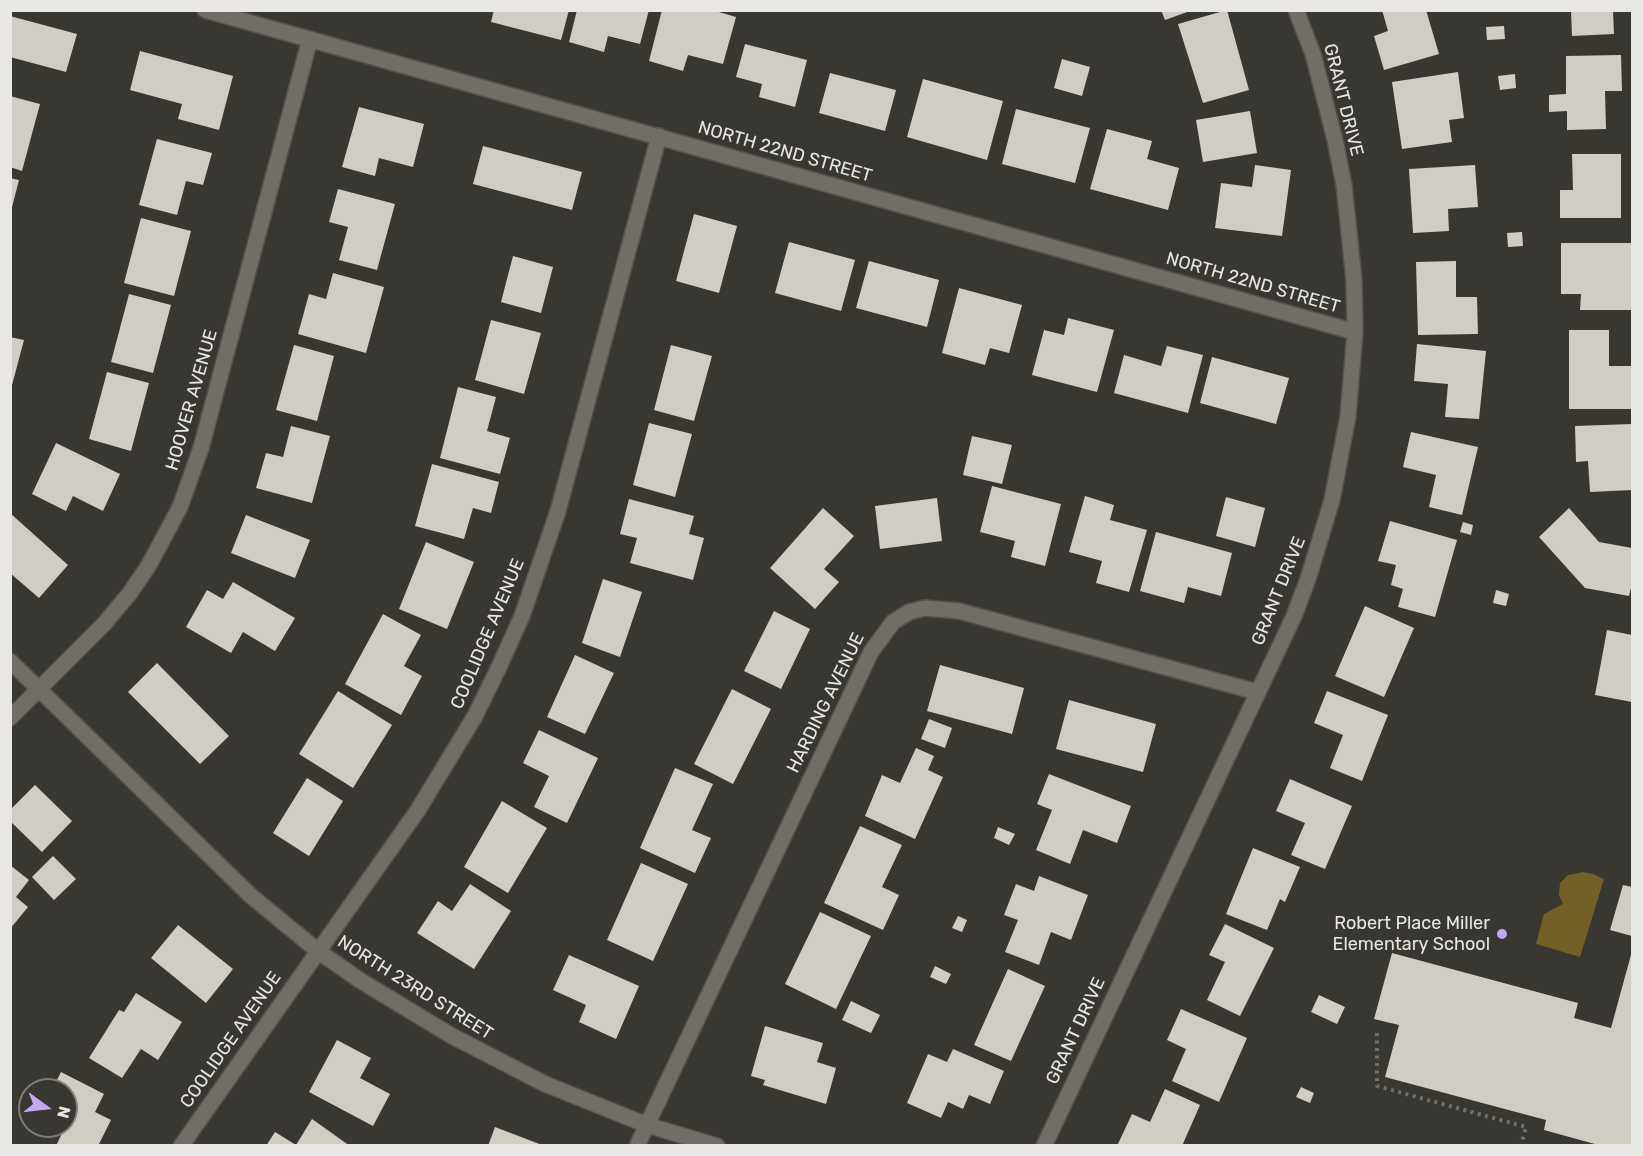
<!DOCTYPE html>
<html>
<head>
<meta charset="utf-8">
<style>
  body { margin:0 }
  #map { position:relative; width:1643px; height:1156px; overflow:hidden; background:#393731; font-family:Rubik,sans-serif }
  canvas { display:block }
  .frame { position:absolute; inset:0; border:12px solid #e8e7e3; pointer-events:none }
  .north { position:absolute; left:18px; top:1078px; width:60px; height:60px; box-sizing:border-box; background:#393731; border:2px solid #7f7d78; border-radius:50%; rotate:105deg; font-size:16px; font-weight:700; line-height:24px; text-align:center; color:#e8e7e3 }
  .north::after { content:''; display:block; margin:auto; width:21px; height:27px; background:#c3a7f2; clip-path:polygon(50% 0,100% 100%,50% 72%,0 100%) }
</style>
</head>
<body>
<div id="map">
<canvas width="1643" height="1156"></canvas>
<div class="frame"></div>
<div class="north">N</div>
</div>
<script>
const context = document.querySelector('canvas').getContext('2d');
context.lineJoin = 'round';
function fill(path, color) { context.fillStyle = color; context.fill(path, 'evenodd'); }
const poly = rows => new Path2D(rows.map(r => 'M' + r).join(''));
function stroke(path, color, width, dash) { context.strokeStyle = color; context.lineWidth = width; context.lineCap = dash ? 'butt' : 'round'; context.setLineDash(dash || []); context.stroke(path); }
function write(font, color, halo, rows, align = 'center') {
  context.font = font + ' Rubik,sans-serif'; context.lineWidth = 6; context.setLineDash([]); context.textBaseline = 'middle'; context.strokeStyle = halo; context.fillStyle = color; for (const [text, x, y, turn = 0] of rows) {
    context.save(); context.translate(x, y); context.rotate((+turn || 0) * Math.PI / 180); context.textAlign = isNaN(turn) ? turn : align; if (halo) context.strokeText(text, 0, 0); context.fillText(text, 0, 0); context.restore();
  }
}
const green = poly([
  [1583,872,1593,874,1604,879,1580,957,1536,944,1544,914,1563,904,1559,895,1560,883,1568,875]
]);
const building = poly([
  [494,10,569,10,561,40,491,22],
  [577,10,649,10,640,44,608,36,604,52,569,42],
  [662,10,712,10,736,17,723,64,688,55,683,71,649,61],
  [1161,10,1190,10,1190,11,1165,20],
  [1227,10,1249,90,1203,103,1178,24],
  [1382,10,1426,10,1439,54,1384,70,1374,36,1388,31],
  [1571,10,1613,10,1614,34,1572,36],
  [10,16,77,34,66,72,10,57],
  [1504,26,1505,39,1487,40,1486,27],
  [745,44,807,60,795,107,759,97,762,84,736,77],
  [140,51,233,76,219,130,178,119,182,104,130,90],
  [1621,55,1622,91,1605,91,1606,129,1567,130,1567,111,1549,112,1549,95,1566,94,1566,56],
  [1062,59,1090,67,1082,96,1054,88],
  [1458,72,1464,118,1449,120,1452,142,1402,149,1392,82],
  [830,73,896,90,885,131,819,113],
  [1515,74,1516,88,1500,90,1498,76],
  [923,79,1003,101,987,160,907,137],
  [10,96,40,104,22,171,10,167],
  [359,107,424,124,413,167,379,158,375,176,342,167],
  [1016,109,1090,128,1075,183,1002,164],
  [1250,111,1257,153,1203,162,1196,120],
  [1107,129,1152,141,1147,159,1179,168,1168,210,1090,189],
  [157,139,212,153,203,185,186,181,177,215,139,205],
  [483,146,582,172,572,210,473,184],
  [1572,154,1621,154,1621,218,1560,218,1560,190,1573,190],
  [1255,165,1291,170,1282,236,1215,228,1221,183,1252,187],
  [1475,165,1478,207,1448,209,1449,231,1413,233,1409,169],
  [10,178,19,180,11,211,10,211],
  [338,189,395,204,377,270,339,260,348,227,329,222],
  [694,214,737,226,719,293,676,281],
  [141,218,191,231,174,296,124,283],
  [1522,232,1523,246,1508,247,1507,233],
  [789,242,855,260,841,311,775,293],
  [1561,243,1631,243,1631,310,1580,310,1581,294,1561,294],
  [513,256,553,267,541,313,501,302],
  [869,261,939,280,927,327,856,308],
  [1456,261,1456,297,1477,297,1478,334,1418,335,1416,262],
  [333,273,384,287,366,353,298,334,309,294,326,299],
  [959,288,1022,305,1009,353,990,348,985,365,942,353],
  [129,294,171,305,153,373,111,362],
  [1068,318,1114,330,1097,392,1032,375,1044,330,1064,335],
  [491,320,541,333,524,394,475,380],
  [1569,330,1609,330,1609,366,1632,366,1632,409,1569,409],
  [10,337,24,340,11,389,10,389],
  [1417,344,1486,351,1479,419,1445,417,1448,384,1414,381],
  [294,345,334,356,317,421,276,410],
  [671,345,712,356,694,421,654,410],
  [1167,346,1203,355,1188,413,1114,393,1124,355,1161,366],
  [1212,357,1289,378,1276,424,1200,403],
  [107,372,149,383,131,451,89,439],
  [458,387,496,397,487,431,510,438,500,474,440,458],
  [649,423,692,434,675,497,633,485],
  [1632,424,1632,490,1590,492,1588,461,1576,462,1575,426],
  [291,426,330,436,312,503,256,488,266,453,283,457],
  [1411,432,1478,447,1462,515,1429,507,1436,475,1403,467],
  [972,436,1012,445,1002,484,963,475],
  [56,443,120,474,103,511,73,496,66,511,32,494],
  [432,464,499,482,491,513,473,508,464,539,415,526],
  [992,486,1061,504,1045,566,1011,557,1015,541,980,532],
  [1085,496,1114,505,1110,520,1147,530,1129,592,1096,583,1102,561,1069,552],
  [1226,497,1265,508,1255,547,1216,536],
  [937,498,942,541,880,549,875,506],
  [629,499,694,516,689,534,704,538,693,580,630,563,637,538,620,534],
  [823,508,854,536,824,569,839,582,815,609,770,568],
  [1569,508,1599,542,1632,548,1632,584,1629,596,1585,588,1539,537],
  [10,513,68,565,39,598,10,573],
  [246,515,310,540,295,578,231,553],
  [1390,521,1457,540,1435,617,1398,607,1403,589,1391,585,1396,565,1378,561],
  [1463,522,1473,525,1471,535,1460,532],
  [1156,532,1232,553,1221,596,1188,587,1184,603,1140,591],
  [426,542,474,562,447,629,399,609],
  [603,579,642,592,620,657,582,643],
  [233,582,295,618,275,651,243,632,231,653,186,627,207,590,223,599],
  [1496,590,1509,594,1506,606,1493,603],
  [1365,606,1414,628,1384,697,1335,676],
  [774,611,810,629,781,689,744,671],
  [383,614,421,635,404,666,422,676,401,715,345,684],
  [1607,630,1632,635,1632,702,1595,695],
  [575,655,614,673,585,734,547,717],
  [157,663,229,736,200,764,128,692],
  [940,665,1024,688,1012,734,927,711],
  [732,689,771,709,733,784,694,764],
  [338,691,392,725,353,788,299,754],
  [1327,691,1388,715,1362,781,1330,768,1343,735,1314,723],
  [1069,700,1156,724,1143,772,1056,749],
  [929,719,952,728,945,748,921,739],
  [539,730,598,758,567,823,534,807,549,776,523,763],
  [916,748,934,756,928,770,943,777,915,839,865,816,882,775,900,783],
  [675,768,713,784,692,830,711,838,695,873,640,848],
  [1049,774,1131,806,1117,843,1083,830,1070,864,1036,850,1052,810,1037,804],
  [307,778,343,801,309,856,273,833],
  [1290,779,1352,806,1325,869,1291,855,1305,823,1276,811],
  [35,785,72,821,42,852,10,821,10,810],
  [502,801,547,828,508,893,464,867],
  [860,826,902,845,882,887,899,895,883,930,824,903],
  [998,827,1015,834,1009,845,994,838],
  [1253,848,1300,867,1285,902,1280,899,1267,930,1226,914],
  [53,856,76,879,54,900,32,877],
  [641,863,688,884,653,961,607,940],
  [10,865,29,880,16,897,28,907,10,929],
  [1039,876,1088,895,1071,940,1051,932,1039,965,1005,952,1018,920,1004,915,1016,884,1034,891],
  [470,884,511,911,474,969,417,933,438,901,452,911],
  [1623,885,1632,887,1632,936,1610,930],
  [820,912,871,936,836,1009,785,984],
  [958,916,967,920,962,932,952,928],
  [1225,924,1274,948,1240,1016,1207,1000,1225,962,1209,955],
  [178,925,233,969,206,1003,151,958],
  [1632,951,1632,1146,1602,1146,1544,1130,1546,1120,1385,1077,1399,1025,1374,1019,1392,953,1578,1003,1574,1018,1611,1028],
  [569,955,639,986,616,1039,579,1022,586,1005,553,990],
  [935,966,951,974,946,984,930,977],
  [1008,969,1045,986,1011,1061,974,1045],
  [136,993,182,1022,158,1060,141,1049,122,1078,89,1058,119,1010,124,1012],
  [1319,995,1345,1007,1337,1024,1311,1012],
  [851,1001,880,1015,871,1033,842,1020],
  [1181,1009,1247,1038,1219,1102,1172,1081,1186,1049,1167,1040],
  [765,1026,823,1043,817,1062,836,1068,826,1104,763,1085,765,1080,751,1076],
  [337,1040,371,1058,360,1078,390,1094,373,1126,309,1092],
  [953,1049,1004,1071,990,1104,969,1095,963,1109,948,1102,941,1118,907,1103,928,1054,947,1062],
  [61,1072,104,1094,95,1112,111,1120,98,1146,56,1146,63,1131,52,1126,66,1126,66,1090,52,1090],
  [1301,1087,1314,1093,1310,1103,1296,1097],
  [1165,1089,1200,1105,1182,1146,1117,1146,1132,1114,1150,1122],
  [312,1119,350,1146,266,1146,275,1132,296,1145],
  [495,1127,542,1145,542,1146,488,1146]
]);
const path = poly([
  [1377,1033,1377,1086,1526,1127,1521,1146]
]);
const minor = poly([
  [205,10,1355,332],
  [10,661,251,896,318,951,361,981,452,1036,545,1084,647,1125,717,1146],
  [10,718,104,624,130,593,149,565,180,507,201,448,310,39],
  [181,1146,418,810,475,716,499,667,522,616,558,511,659,136],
  [637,1146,871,652,893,622,909,612,925,608,959,611,1257,692],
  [1044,1146,1294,616,1308,579,1332,500,1348,416,1355,332,1354,280,1344,185,1335,140,1313,54,1296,10]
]);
const markers = [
  [1502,934,6,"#c3a7f2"]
];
const streetNames = [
  ["GRANT DRIVE",1343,100,76],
  ["NORTH 22ND STREET",785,152,16],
  ["NORTH 22ND STREET",1253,283,16],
  ["HOOVER AVENUE",192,400,-74],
  ["GRANT DRIVE",1279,591,-68],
  ["COOLIDGE AVENUE",488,634,-67],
  ["HARDING AVENUE",826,703,-64],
  ["NORTH 23RD STREET",415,988,32],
  ["GRANT DRIVE",1076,1031,-65],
  ["COOLIDGE AVENUE",231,1040,-55]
];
const poiNames = [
  ["Robert Place Miller",1490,924],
  ["Elementary School",1490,945]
];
fill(green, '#736026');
fill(building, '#d0cdc5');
stroke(minor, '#55524e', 18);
stroke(path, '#71706a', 4, [3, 4.5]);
stroke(minor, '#716e67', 15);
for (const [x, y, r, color] of markers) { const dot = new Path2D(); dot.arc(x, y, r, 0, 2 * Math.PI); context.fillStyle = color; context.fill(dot); stroke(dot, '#393731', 2); }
write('18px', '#e8e7e3', '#393731', streetNames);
write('18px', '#e8e7e3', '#393731', poiNames, 'right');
</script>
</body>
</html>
